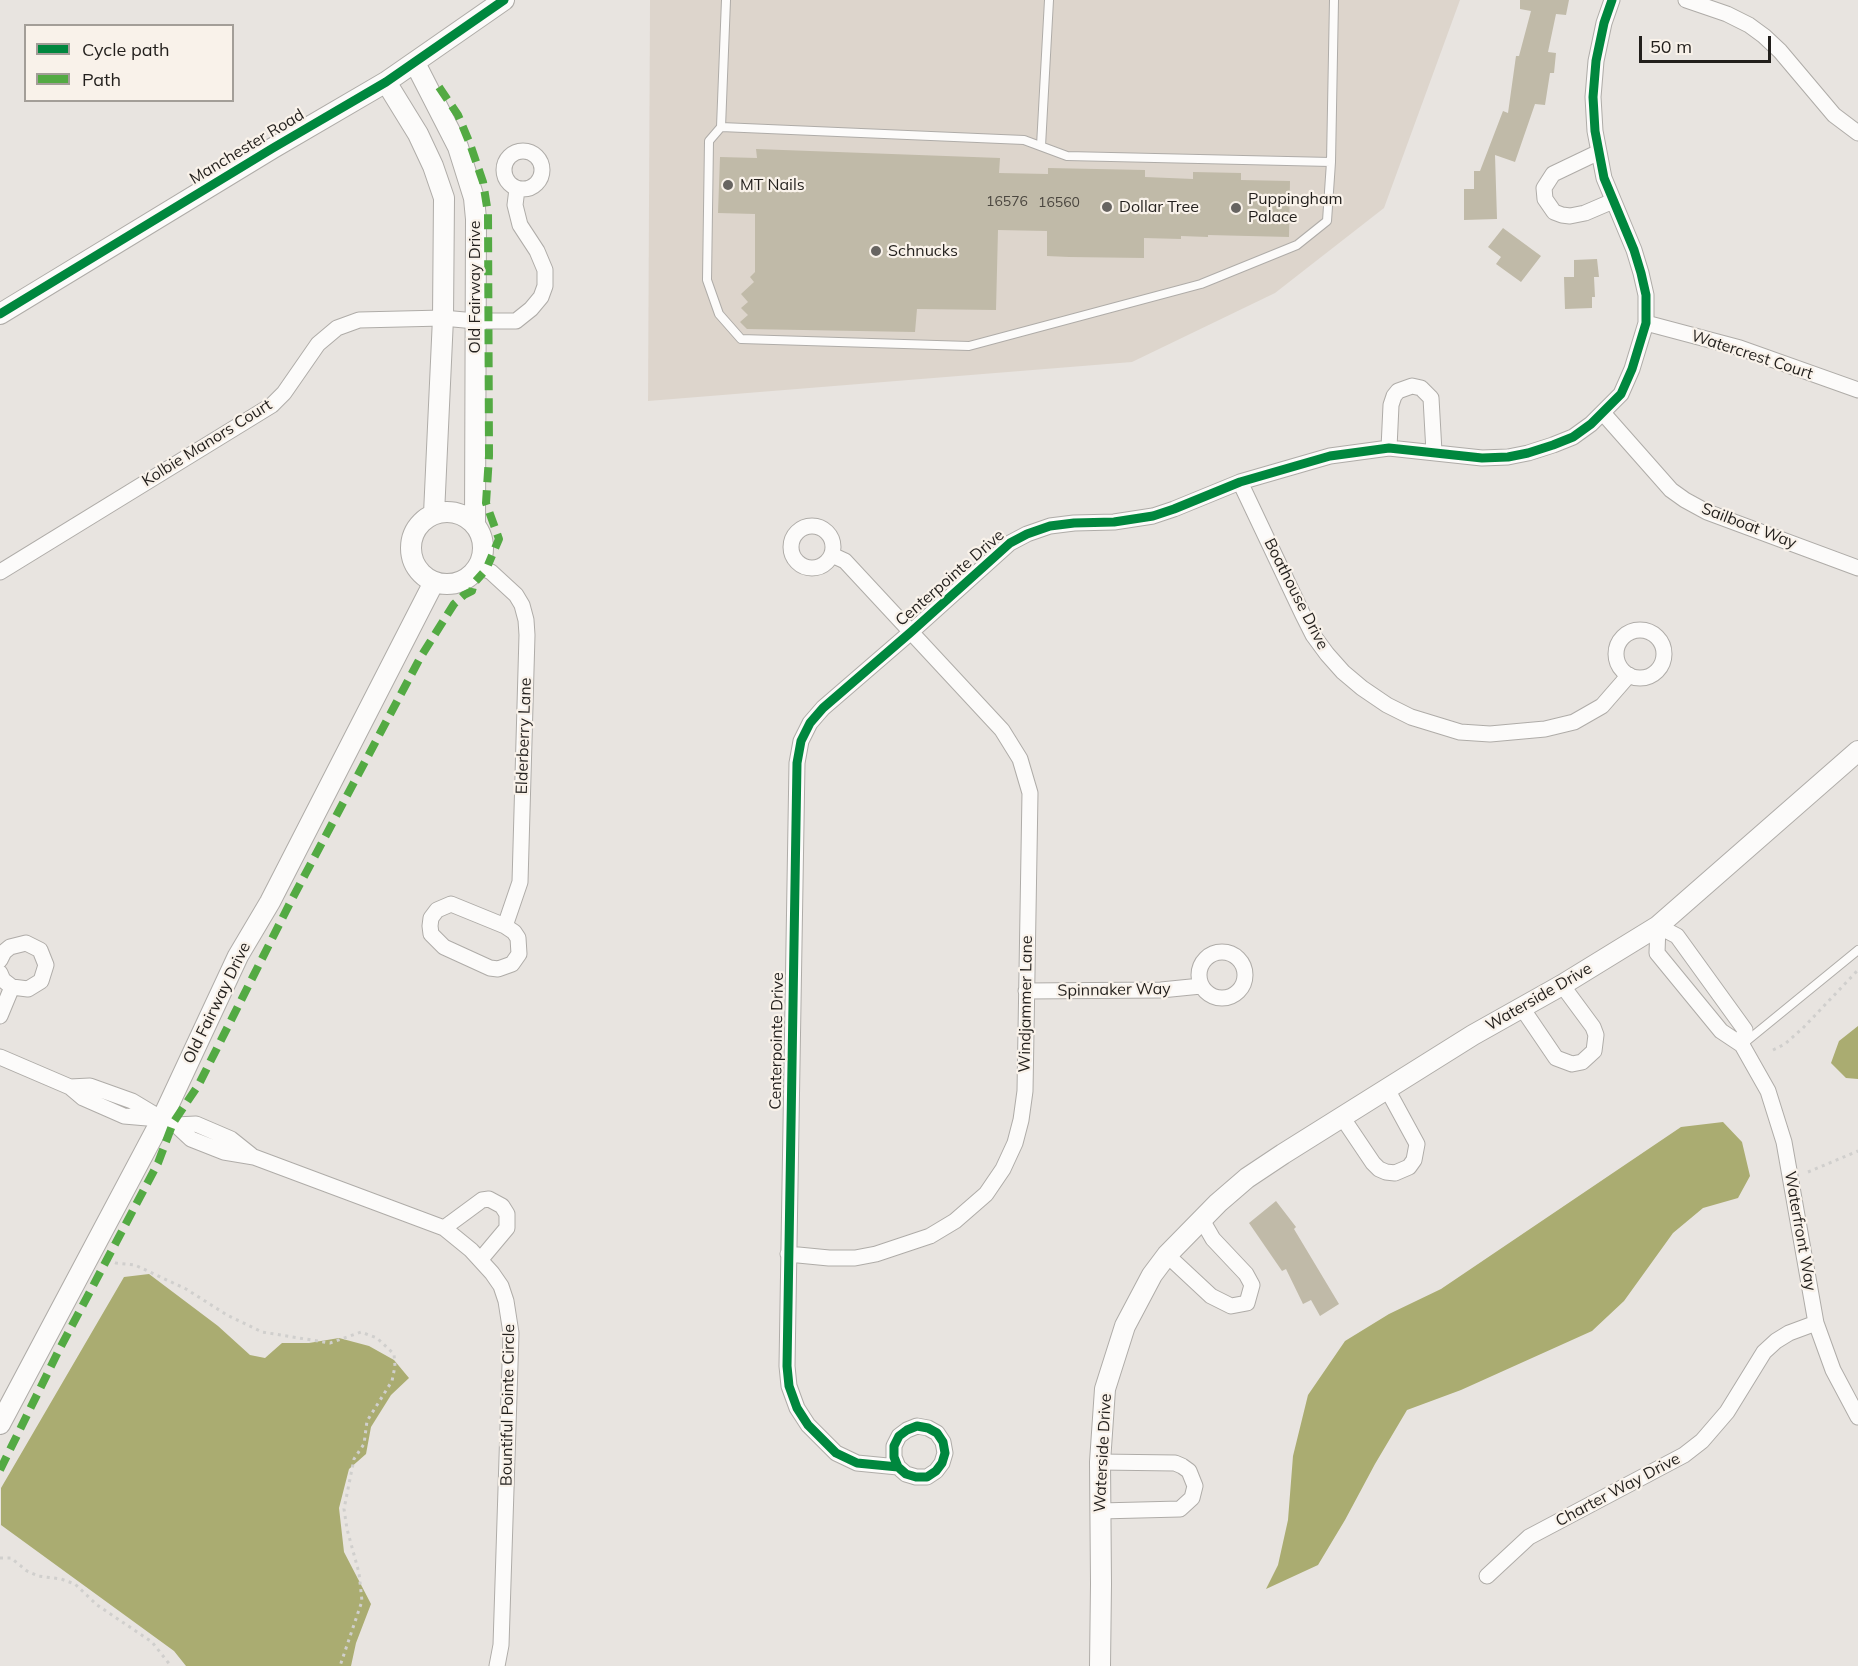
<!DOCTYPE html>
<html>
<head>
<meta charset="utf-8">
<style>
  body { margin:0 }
  #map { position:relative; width:1858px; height:1666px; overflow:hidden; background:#e8e4e0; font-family:Mulish,sans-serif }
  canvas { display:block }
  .legend { position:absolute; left:24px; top:24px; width:210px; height:78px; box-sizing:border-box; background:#f9f2ea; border:2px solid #a39e98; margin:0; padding:8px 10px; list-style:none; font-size:18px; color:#221f1c }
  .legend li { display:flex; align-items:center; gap:12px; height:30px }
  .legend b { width:30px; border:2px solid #a39e98 }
  .scale { position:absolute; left:1639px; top:36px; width:132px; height:27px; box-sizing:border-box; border:3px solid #221f1c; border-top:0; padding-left:8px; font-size:18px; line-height:21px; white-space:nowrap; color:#221f1c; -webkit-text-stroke:4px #f9f2ea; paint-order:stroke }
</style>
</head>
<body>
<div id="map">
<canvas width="1858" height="1666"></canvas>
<ul class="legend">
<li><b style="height:8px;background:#00873e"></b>Cycle path</li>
<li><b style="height:8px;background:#53aa43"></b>Path</li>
</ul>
<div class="scale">50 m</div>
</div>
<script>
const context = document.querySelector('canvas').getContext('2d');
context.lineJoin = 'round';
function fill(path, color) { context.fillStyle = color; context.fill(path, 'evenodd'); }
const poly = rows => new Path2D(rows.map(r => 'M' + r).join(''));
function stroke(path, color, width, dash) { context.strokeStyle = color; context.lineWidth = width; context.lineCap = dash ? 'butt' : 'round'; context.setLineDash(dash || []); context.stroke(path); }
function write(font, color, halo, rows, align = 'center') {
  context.font = font + ' Mulish,sans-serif'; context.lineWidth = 4.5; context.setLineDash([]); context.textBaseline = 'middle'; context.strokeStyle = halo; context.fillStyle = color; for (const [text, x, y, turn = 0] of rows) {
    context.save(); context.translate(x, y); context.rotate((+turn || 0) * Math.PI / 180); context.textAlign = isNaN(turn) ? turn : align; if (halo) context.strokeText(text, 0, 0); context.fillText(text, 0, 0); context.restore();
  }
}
const built = poly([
  [650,0,1460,0,1384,208,1275,293,1132,362,648,401]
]);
const water = poly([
  [1858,1026,1858,1079,1846,1078,1831,1063,1839,1041],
  [1723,1122,1742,1142,1750,1176,1738,1198,1703,1208,1673,1233,1624,1301,1592,1331,1461,1390,1407,1410,1375,1464,1345,1520,1318,1565,1266,1589,1278,1565,1288,1520,1293,1456,1308,1395,1345,1341,1389,1314,1441,1289,1681,1127],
  [149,1274,218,1326,250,1355,265,1358,282,1343,309,1343,339,1338,369,1346,394,1360,409,1378,391,1395,371,1427,366,1454,349,1469,339,1508,344,1552,371,1604,356,1643,351,1666,186,1666,174,1651,1,1525,1,1488,124,1277]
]);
const building = poly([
  [1520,0,1569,0,1566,15,1556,14,1548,52,1556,53,1554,73,1550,73,1545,105,1535,104,1515,162,1495,155,1497,219,1464,220,1464,189,1474,189,1474,171,1480,171,1503,111,1508,113,1516,56,1519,56,1531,11,1520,9],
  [756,149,1000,158,999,173,1048,174,1048,168,1145,170,1145,177,1193,179,1193,172,1241,173,1241,180,1290,181,1289,237,1208,235,1208,237,1181,236,1181,239,1144,238,1144,258,1069,257,1047,256,1047,231,998,230,996,310,917,309,915,332,747,329,740,322,748,315,741,308,748,302,741,294,754,282,750,277,755,272,755,214,718,213,720,157,757,158],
  [1503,228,1541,256,1521,282,1496,264,1501,257,1488,247],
  [1597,259,1599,277,1594,277,1595,297,1592,297,1592,308,1565,309,1564,277,1574,277,1574,260],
  [1276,1201,1296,1227,1294,1229,1339,1304,1320,1316,1311,1300,1303,1304,1286,1269,1282,1271,1249,1223]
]);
const path = poly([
  [1773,1050,1785,1044,1803,1028,1858,970],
  [1808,1172,1858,1151],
  [108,1260,116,1263,135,1265,186,1289,227,1315,262,1332,330,1343,361,1332,377,1338,394,1354,395,1366,392,1381,367,1421,364,1444,354,1459,344,1509,347,1529,359,1573,362,1601,340,1666],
  [0,1558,11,1558,27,1571,38,1576,61,1579,75,1584,97,1605,152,1642,171,1666]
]);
const service = poly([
  [726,0,721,127,1024,140,1067,156,1331,162,1334,0],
  [721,127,709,141,707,280,719,314,741,339,969,346,1201,284,1297,245,1327,221,1331,162],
  [1041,146,1049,0],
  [1743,1044,1858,950]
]);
const minor = poly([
  [1686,0,1727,14,1749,25,1764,36,1780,51,1834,115,1858,133],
  '504 170a19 19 0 1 1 38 0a19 19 0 1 1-38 0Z',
  [1599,152,1553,174,1544,188,1545,199,1554,212,1562,215,1570,216,1585,213,1613,201],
  [1646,323,1740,348,1858,390],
  [1603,413,1671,490,1685,500,1707,512,1858,568],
  [1389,448,1391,405,1394,396,1398,391,1412,386,1421,388,1431,398,1434,452],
  [1240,482,1303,615,1313,635,1327,654,1343,672,1362,688,1387,705,1411,717,1460,732,1490,734,1545,729,1574,722,1602,706,1629,675],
  '791 547a21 21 0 1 1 42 0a21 21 0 1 1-42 0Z',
  [478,566,491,572,516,595,522,605,526,620,527,635,520,882,505,926,451,904,437,910,431,918,430,926,431,934,444,947,490,968,498,969,512,964,519,954,518,938,514,932,505,926],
  [0,572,272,405,284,393,318,344,337,328,359,320,443,318,475,321,516,321,531,309,541,297,545,286,545,270,537,251,520,225,515,205,517,189],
  '1616 654a24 24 0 1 1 48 0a24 24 0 1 1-48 0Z',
  '1199 975a23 23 0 1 1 46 0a23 23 0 1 1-46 0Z',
  [0,960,4,952,10,947,26,943,40,950,46,965,41,981,28,989,12,987,3,980,0,973],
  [1026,991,1161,990,1201,986],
  [1522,1008,1556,1058,1572,1064,1582,1062,1594,1051,1596,1035,1593,1027,1562,985],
  [0,1016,12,987],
  [1742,1045,1745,1030,1677,936,1658,926,1657,953,1721,1031,1742,1045,1768,1091,1784,1142,1816,1323,1833,1370,1858,1417],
  [0,1057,70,1087,83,1098,124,1116,159,1119],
  [70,1087,90,1086,132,1101,162,1119,176,1125,191,1139,224,1152,254,1157,444,1228,471,1250,492,1273,501,1286,506,1301,511,1333,501,1645,497,1666],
  [1342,1117,1373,1163,1379,1169,1386,1172,1395,1173,1409,1167,1414,1160,1417,1144,1387,1089],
  [176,1125,196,1124,231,1139,251,1155],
  [444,1228,482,1200,489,1199,502,1206,507,1214,507,1228,481,1259],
  [788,1254,829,1258,855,1258,876,1254,930,1236,955,1221,986,1194,1003,1169,1015,1143,1021,1120,1025,1091,1030,793,1020,759,1002,730,845,561,832,555],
  [1167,1255,1211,1296,1231,1306,1247,1303,1252,1285,1246,1274,1213,1239,1202,1220],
  [1100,1462,1175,1463,1182,1466,1189,1471,1195,1486,1192,1498,1180,1509,1100,1511],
  [898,1467,894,1457,894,1446,899,1436,907,1430,917,1426,928,1428,937,1433,943,1442,945,1453,942,1463,936,1471,927,1477,916,1477,906,1474,898,1467,857,1463,836,1453,808,1425,797,1408,789,1386,787,1366,797,763,801,741,810,723,823,708,911,632,1010,543,1027,534,1050,526,1074,523,1114,522,1153,516,1174,509,1240,482,1330,456,1389,448,1482,458,1508,457,1528,453,1553,445,1573,437,1591,424,1621,394,1632,369,1646,323,1646,295,1641,273,1634,250,1604,178,1595,131,1593,97,1596,61,1604,23,1612,0],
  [1487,1576,1529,1537,1684,1455,1702,1441,1727,1412,1764,1352,1776,1341,1789,1333,1816,1323]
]);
const tertiary = poly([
  [415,63,458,147,474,198,476,219,475,524],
  [386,82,418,134,433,166,444,198,443,318,434,514],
  [0,314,273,148,386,82,504,0],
  '411 548a36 36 0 1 1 72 0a36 36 0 1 1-72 0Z',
  [0,1424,162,1119,238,956,270,902,434,582],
  [1100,1666,1101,1584,1100,1462,1105,1389,1125,1326,1152,1275,1167,1255,1218,1203,1247,1178,1283,1154,1473,1035,1562,985,1658,926,1858,751]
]);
const quiet = poly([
  [439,87,458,115,470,144,483,182,488,213,489,456,486,503,499,539,488,565],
  [0,1470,58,1352,158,1163,173,1123,199,1084,290,903,420,658,454,604,464,595,472,591,474,583,483,573]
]);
const cycleway = poly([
  [0,314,273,148,386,82,504,0],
  [898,1467,894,1457,894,1446,899,1436,907,1430,917,1426,928,1428,937,1433,943,1442,945,1453,942,1463,936,1471,927,1477,916,1477,906,1474,898,1467,857,1463,836,1453,808,1425,797,1408,789,1386,787,1366,797,763,801,741,810,723,823,708,911,632,1010,543,1027,534,1050,526,1074,523,1114,522,1153,516,1174,509,1240,482,1330,456,1389,448,1482,458,1508,457,1528,453,1553,445,1573,437,1591,424,1621,394,1632,369,1646,323,1646,295,1641,273,1634,250,1604,178,1595,131,1593,97,1596,61,1604,23,1612,0]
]);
const markers = [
  [728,185,6,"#676461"],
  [1107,207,6,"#676461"],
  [1236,208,6,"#676461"],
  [876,251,6,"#676461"]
];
const numberNames = [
  ["16576",1007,202],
  ["16560",1059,203]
];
const streetNames = [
  ["Manchester Road",247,147,-31],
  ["Old Fairway Drive",475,287,-90],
  ["Watercrest Court",1752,355,18],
  ["Kolbie Manors Court",207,443,-32],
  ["Sailboat Way",1749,526,21],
  ["Centerpointe Drive",950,578,-41],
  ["Boathouse Drive",1296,594,63],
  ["Elderberry Lane",524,736,-88],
  ["Spinnaker Way",1114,990,-1],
  ["Waterside Drive",1539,997,-30],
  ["Old Fairway Drive",217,1003,-64],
  ["Windjammer Lane",1026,1004,-89],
  ["Centerpointe Drive",777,1041,-89],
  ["Waterfront Way",1800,1231,80],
  ["Bountiful Pointe Circle",508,1405,-89],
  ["Waterside Drive",1103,1453,-87],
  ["Charter Way Drive",1618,1490,-28]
];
const poiNames = [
  ["MT Nails",740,185],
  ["Puppingham",1248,199],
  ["Palace",1248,217],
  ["Dollar Tree",1119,207],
  ["Schnucks",888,251]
];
fill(built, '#ddd5cc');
fill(water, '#aaac71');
fill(building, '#c0baa8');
stroke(service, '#afaca8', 10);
stroke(minor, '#afaca8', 17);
stroke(tertiary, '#afaca8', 22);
stroke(path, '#d0cfcd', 3, [3, 4.5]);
stroke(service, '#fcfbfa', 8);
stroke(minor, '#fcfbfa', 15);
stroke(tertiary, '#fcfbfa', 20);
stroke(quiet, '#53aa43', 8, [15, 8]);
stroke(cycleway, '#00873e', 9);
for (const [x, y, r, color] of markers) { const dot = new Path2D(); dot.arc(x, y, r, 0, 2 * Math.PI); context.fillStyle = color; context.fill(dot); stroke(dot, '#f9f2ea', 2); }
write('14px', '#4a463f', null, numberNames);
write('16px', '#221f1c', '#f9f2ea', streetNames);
write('16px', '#221f1c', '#f9f2ea', poiNames, 'left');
</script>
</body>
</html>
